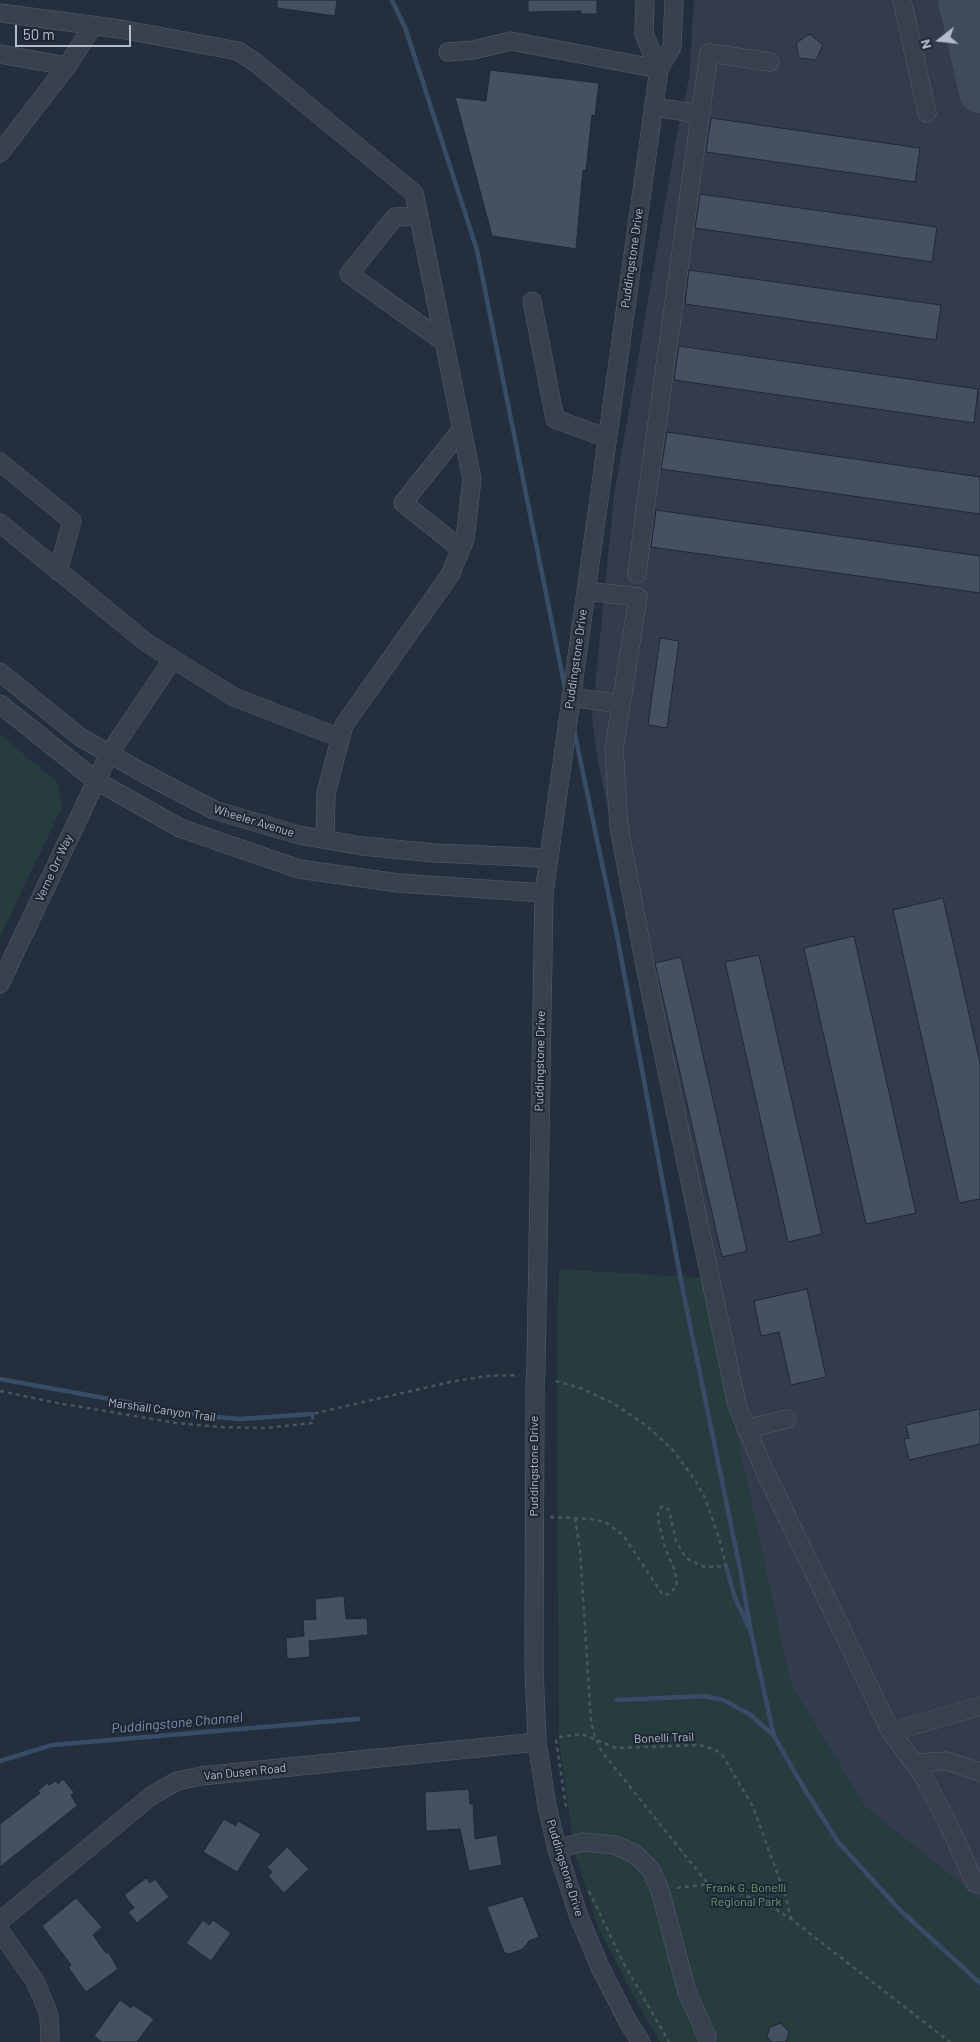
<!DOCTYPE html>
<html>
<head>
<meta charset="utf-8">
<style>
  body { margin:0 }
  #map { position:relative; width:980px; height:2042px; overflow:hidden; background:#242f3e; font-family:Barlow,sans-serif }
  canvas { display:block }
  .north { position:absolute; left:915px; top:15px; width:50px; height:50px; -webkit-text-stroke:4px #1d2633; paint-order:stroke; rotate:254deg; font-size:14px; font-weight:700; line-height:20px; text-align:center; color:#b4bcc9 }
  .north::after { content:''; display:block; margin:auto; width:18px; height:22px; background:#b4bcc9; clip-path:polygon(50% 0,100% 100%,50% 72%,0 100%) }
  .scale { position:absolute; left:15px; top:25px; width:116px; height:22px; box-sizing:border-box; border:2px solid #b4bcc9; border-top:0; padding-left:6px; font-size:15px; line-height:18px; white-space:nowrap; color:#b4bcc9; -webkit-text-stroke:4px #1d2633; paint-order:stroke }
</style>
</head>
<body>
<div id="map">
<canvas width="980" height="2042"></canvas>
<div class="north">N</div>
<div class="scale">50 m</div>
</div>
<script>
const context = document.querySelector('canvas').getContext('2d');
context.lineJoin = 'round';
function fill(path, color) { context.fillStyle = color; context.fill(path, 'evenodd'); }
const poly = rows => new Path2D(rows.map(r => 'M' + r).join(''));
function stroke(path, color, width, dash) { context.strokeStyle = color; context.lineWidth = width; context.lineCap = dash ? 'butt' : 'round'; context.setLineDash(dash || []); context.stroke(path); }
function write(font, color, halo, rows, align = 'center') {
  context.font = font + ' Barlow,sans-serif'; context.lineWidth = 4; context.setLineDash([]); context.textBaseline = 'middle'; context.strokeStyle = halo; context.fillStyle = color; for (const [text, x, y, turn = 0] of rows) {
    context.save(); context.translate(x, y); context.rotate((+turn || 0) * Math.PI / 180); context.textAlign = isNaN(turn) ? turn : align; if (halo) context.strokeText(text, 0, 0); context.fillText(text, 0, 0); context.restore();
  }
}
const airport = poly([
  [694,0,980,0,980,1899,864,1806,790,1683,673,1141,597,755,592,718,614,496,676,140,689,78]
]);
const green = poly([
  [0,734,56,781,63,805,0,937],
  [559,1269,703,1278,790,1683,864,1806,980,1899,980,2042,660,2042,635,1999,598,1927,575,1854,559,1740,557,1354]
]);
const stream = poly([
  [392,0,406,30,477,250,565,688],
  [574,730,617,935,682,1286,740,1569,751,1632,774,1736,802,1785,838,1842,900,1910,980,1983],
  [0,1379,203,1416,240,1419,312,1414],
  [726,1566,735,1598,749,1627],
  [617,1700,705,1696,723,1700,751,1715,773,1735],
  [0,1761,52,1745,358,1719]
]);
const taxiway = poly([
  [959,0,980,92]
]);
const building = poly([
  [277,0,337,0,335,16,277,8,277,0],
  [528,0,597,0,597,14,581,14,581,11,528,12,528,0],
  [810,34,823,45,816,60,799,58,796,43,810,34],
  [490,70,599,83,595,116,592,115,586,171,583,170,576,249,492,236,455,97,486,101,490,70],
  [711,118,920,148,915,182,706,152,711,118],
  [700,194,937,227,932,262,695,228,700,194],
  [689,270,941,305,936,340,685,304,689,270],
  [679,346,978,389,974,423,674,380,679,346],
  [667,432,980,477,980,514,661,469,667,432],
  [656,510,980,556,980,593,651,547,656,510],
  [660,638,679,641,667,728,648,725,660,638],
  [943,898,980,1063,980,1199,959,1203,893,910,943,898],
  [854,936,916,1213,866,1224,804,948,854,936],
  [759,955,822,1234,788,1242,725,962,759,955],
  [681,957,747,1251,722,1257,655,963,681,957],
  [807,1289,826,1377,791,1385,779,1332,761,1336,754,1301,807,1289],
  [980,1409,980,1444,909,1460,904,1439,909,1438,906,1425,980,1409],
  [344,1596,346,1619,367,1618,368,1635,309,1641,310,1657,287,1659,286,1638,304,1636,303,1620,316,1619,315,1599,344,1596],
  [63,1779,74,1792,71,1795,77,1806,0,1867,0,1824,40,1793,38,1791,47,1783,49,1785,56,1781,58,1784,63,1779],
  [469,1789,470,1804,473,1804,475,1839,497,1835,502,1865,469,1871,460,1829,426,1831,425,1792,469,1789],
  [224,1819,236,1826,238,1821,261,1834,237,1872,203,1852,224,1819],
  [287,1847,309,1869,284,1893,268,1876,272,1872,267,1867,287,1847],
  [146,1878,150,1883,155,1879,169,1897,137,1923,128,1912,134,1908,124,1895,146,1878],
  [523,1896,539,1937,529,1941,523,1949,509,1954,504,1952,487,1907,523,1896],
  [76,1898,102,1927,93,1935,106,1953,109,1953,118,1969,86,1992,68,1967,71,1965,42,1926,76,1898],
  [203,1920,209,1925,213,1920,231,1933,211,1961,186,1943,203,1920],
  [120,2000,131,2008,133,2005,154,2019,137,2042,102,2042,94,2036,120,2000],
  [781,2023,789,2032,786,2042,772,2042,767,2037,770,2027,781,2023]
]);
const path = poly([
  [0,1391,57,1403,176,1423,219,1427,265,1428,313,1423,312,1414,450,1382,486,1376,519,1375],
  [550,1517,590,1519,605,1522,623,1535,663,1595,669,1594,677,1586,675,1571,665,1548,659,1523,658,1513,659,1509,663,1506,669,1510,676,1541,686,1558,704,1567,726,1566,720,1541,705,1498,695,1480,672,1449,647,1426,613,1403,580,1388,552,1380],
  [575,1518,580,1550,591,1722,595,1738,602,1752,708,1884],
  [566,1807,556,1740,559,1737,582,1734,616,1748,699,1745,714,1749,723,1756,753,1807,786,1897,791,1919],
  [677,1888,708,1884,736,1891,777,1910,791,1919,950,2042],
  [589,1891,623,1962,669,2042]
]);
const minor = poly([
  [645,0,644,34,659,69],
  [902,0,927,113],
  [0,13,120,29,238,51,256,63,414,193,472,479,465,539,450,575,344,725,326,793,325,839],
  [448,52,473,50,511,41,659,69],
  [0,54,67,66,93,26],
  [653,107,701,114],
  [0,153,67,66],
  [419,216,395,217,349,274,444,342],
  [532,301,555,419,607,438],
  [0,462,72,521,58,571],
  [0,523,147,643,234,697,340,738],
  [461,549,403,503,462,429],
  [637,574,647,495,709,53,770,62],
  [586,591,638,597,614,749,619,827,645,966,737,1405,763,1467,891,1732,922,1774,950,1828,975,1883,980,1884],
  [0,672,80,737,145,774,214,810,299,835,362,846,435,853,549,858],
  [571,697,621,704],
  [0,704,95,780,180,828,299,869,398,883,544,893],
  [0,984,109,754,173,659],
  [536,1368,544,893,659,69,672,47,674,0],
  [535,1384,534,1668,537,1742,547,1806,557,1849,579,1917,600,1967,629,2024,641,2042],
  [746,1429,787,1419],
  [891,1732,980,1706],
  [914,1763,947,1761,980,1772],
  [557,1849,583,1842,615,1845,635,1854,651,1870,660,1890,687,1992,707,2037],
  [0,1921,151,1796,177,1781,201,1776,537,1742],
  [0,1931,35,1981,49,2015,50,2042]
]);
const minorBridge = poly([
  [535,1384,536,1368]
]);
const streetNames = [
  ["Puddingstone Drive",632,258,-82],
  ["Puddingstone Drive",576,659,-82],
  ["Wheeler Avenue",254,821,17],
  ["Verne Orr Way",54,868,-65],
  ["Puddingstone Drive",540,1061,-89],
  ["Marshall Canyon Trail",162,1410,8],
  ["Puddingstone Drive",534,1466,-90],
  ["Bonelli Trail",664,1738,-2],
  ["Van Dusen Road",245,1772,-6],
  ["Puddingstone Drive",565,1868,73]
];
const parkNames = [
  ["Frank G. Bonelli",746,1888],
  ["Regional Park",746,1902]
];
const waterNames = [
  ["Puddingstone Channel",177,1723,-5]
];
fill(airport, '#323c4b');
fill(green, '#263c3f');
stroke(stream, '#394c67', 4.5);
stroke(taxiway, '#3f4a5a', 42);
fill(building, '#455162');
stroke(building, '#1f2835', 1);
stroke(minor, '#565f6c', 19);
stroke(path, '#44595c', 2.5, [4, 4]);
stroke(minor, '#38414e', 18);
stroke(minorBridge, '#565f6c', 19, []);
stroke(minorBridge, '#38414e', 18);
write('12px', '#b4bcc9', '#1d2633', streetNames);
write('12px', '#6b9a76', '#1d2633', parkNames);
write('italic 14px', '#7c92b1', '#1d2633', waterNames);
</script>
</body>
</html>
